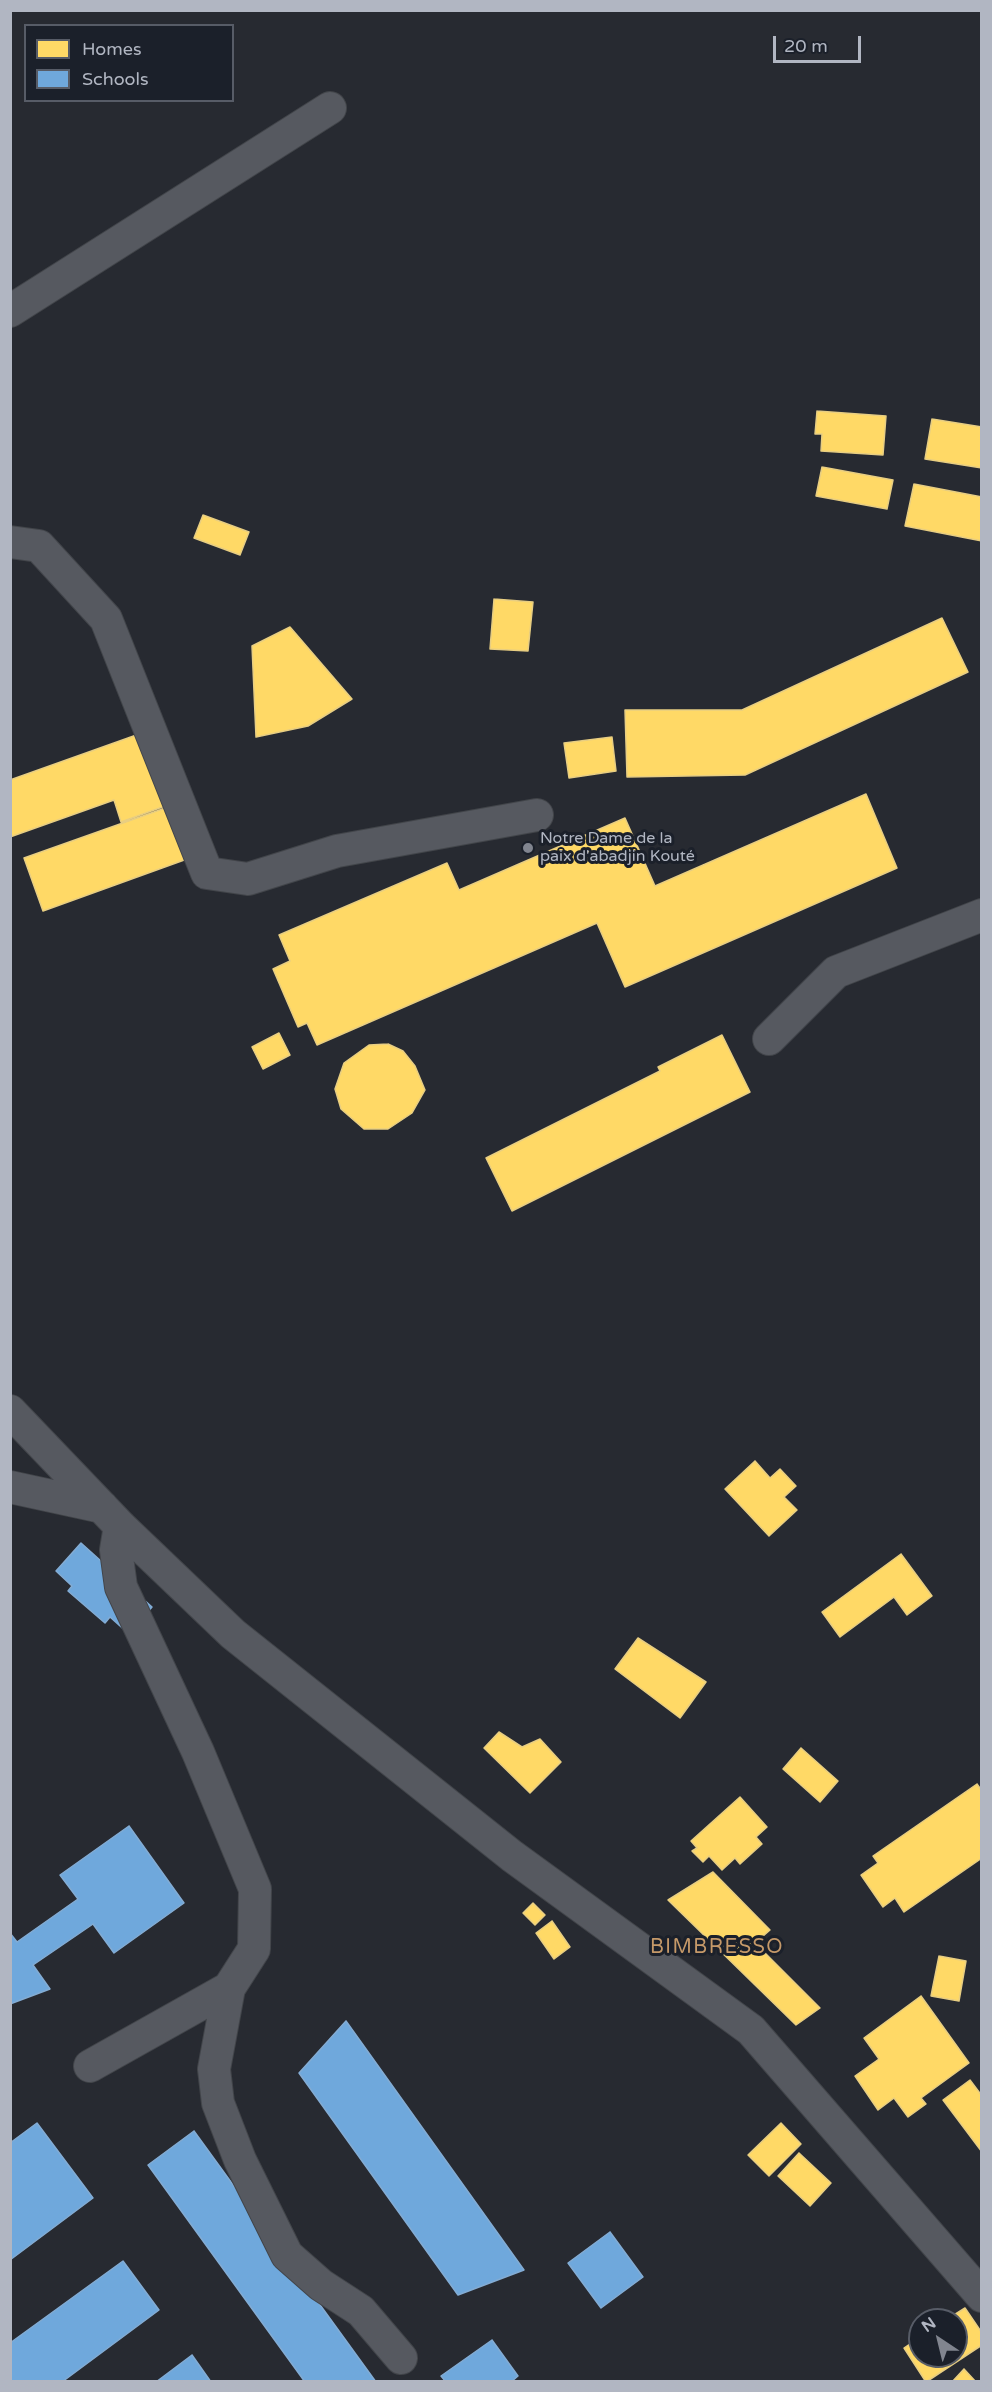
<!DOCTYPE html>
<html>
<head>
<meta charset="utf-8">
<style>
  body { margin:0 }
  #map { position:relative; width:992px; height:2392px; overflow:hidden; background:#272a31; font-family:"Varela Round",sans-serif }
  canvas { display:block }
  .frame { position:absolute; inset:0; border:12px solid #b1b6c2; pointer-events:none }
  .legend { position:absolute; left:24px; top:24px; width:210px; height:78px; box-sizing:border-box; background:#1b202a; border:2px solid #575c67; margin:0; padding:8px 10px; list-style:none; font-size:18px; color:#b1b6c2 }
  .legend li { display:flex; align-items:center; gap:12px; height:30px }
  .legend b { width:30px; border:2px solid #575c67 }
  .north { position:absolute; left:908px; top:2308px; width:60px; height:60px; box-sizing:border-box; background:#1b202a; border:2px solid #575c67; border-radius:50%; rotate:325deg; font-size:16px; font-weight:700; line-height:24px; text-align:center; color:#b1b6c2 }
  .north::after { content:''; display:block; margin:auto; width:21px; height:27px; background:#81858f; clip-path:polygon(50% 0,100% 100%,50% 72%,0 100%) }
  .scale { position:absolute; left:773px; top:36px; width:88px; height:27px; box-sizing:border-box; border:3px solid #b1b6c2; border-top:0; padding-left:8px; font-size:18px; line-height:21px; white-space:nowrap; color:#b1b6c2; -webkit-text-stroke:4px #1b202a; paint-order:stroke }
</style>
</head>
<body>
<div id="map">
<canvas width="992" height="2392"></canvas>
<div class="frame"></div>
<ul class="legend">
<li><b style="height:16px;background:#ffd966"></b>Homes</li>
<li><b style="height:16px;background:#6fa8dc"></b>Schools</li>
</ul>
<div class="north">N</div>
<div class="scale">20 m</div>
</div>
<script>
const context = document.querySelector('canvas').getContext('2d');
context.lineJoin = 'round';
function fill(path, color) { context.fillStyle = color; context.fill(path, 'evenodd'); }
const poly = rows => new Path2D(rows.map(r => 'M' + r).join(''));
function stroke(path, color, width, dash) { context.strokeStyle = color; context.lineWidth = width; context.lineCap = dash ? 'butt' : 'round'; context.setLineDash(dash || []); context.stroke(path); }
function write(font, color, halo, rows, align = 'center') {
  context.font = font + ' "Varela Round",sans-serif'; context.lineWidth = 6; context.setLineDash([]); context.textBaseline = 'middle'; context.strokeStyle = halo; context.fillStyle = color; for (const [text, x, y, turn = 0] of rows) {
    context.save(); context.translate(x, y); context.rotate((+turn || 0) * Math.PI / 180); context.textAlign = isNaN(turn) ? turn : align; if (halo) context.strokeText(text, 0, 0); context.fillText(text, 0, 0); context.restore();
  }
}
const homes = poly([
  [817,411,886,416,883,455,821,451,822,434,815,434,817,411],
  [932,419,982,427,982,468,925,459,932,419],
  [822,467,893,480,887,509,816,496,822,467],
  [914,484,982,497,982,541,905,526,914,484],
  [203,515,249,532,240,555,194,538,203,515],
  [494,599,533,602,528,651,490,649,494,599],
  [942,618,968,672,745,775,627,777,625,710,742,710,942,618],
  [290,627,352,699,308,726,256,737,252,646,290,627],
  [142,733,168,805,121,822,114,800,10,837,10,780,142,733],
  [612,737,616,771,569,778,564,743,612,737],
  [866,794,897,868,625,987,597,923,317,1045,307,1023,298,1027,273,969,290,961,279,935,447,863,459,890,625,818,655,886,866,794],
  [168,807,187,859,43,911,24,858,168,807],
  [279,1033,290,1055,263,1069,252,1047,279,1033],
  [722,1035,750,1092,512,1211,486,1158,660,1071,658,1067,722,1035],
  [388,1044,403,1051,415,1066,425,1090,412,1113,388,1129,364,1129,341,1109,335,1089,344,1063,369,1045,388,1044],
  [755,1461,770,1478,780,1469,796,1486,784,1497,797,1510,769,1536,725,1489,755,1461],
  [901,1554,932,1596,907,1615,894,1597,840,1637,822,1612,901,1554],
  [638,1638,706,1682,680,1718,615,1669,638,1638],
  [499,1732,522,1747,540,1739,561,1762,530,1793,484,1748,499,1732],
  [801,1748,838,1781,820,1802,783,1769,801,1748],
  [977,1784,982,1791,982,1858,904,1912,895,1898,883,1907,861,1875,878,1863,873,1856,977,1784],
  [740,1797,767,1827,756,1837,762,1844,740,1864,735,1858,722,1870,709,1856,703,1862,692,1851,697,1848,691,1841,740,1797],
  [713,1872,770,1930,755,1943,820,2008,796,2025,668,1900,713,1872],
  [533,1903,545,1915,535,1925,523,1913,533,1903],
  [552,1921,570,1947,554,1959,536,1933,552,1921],
  [939,1956,966,1961,959,2001,931,1996,939,1956],
  [921,1996,969,2063,921,2098,926,2104,908,2117,894,2098,878,2110,855,2076,879,2059,864,2038,921,1996],
  [970,2080,982,2096,982,2152,943,2100,970,2080],
  [781,2123,801,2144,769,2176,748,2155,781,2123],
  [799,2153,831,2183,810,2206,778,2176,799,2153],
  [965,2308,982,2333,982,2345,926,2382,904,2348,920,2337,920,2356,956,2356,956,2320,946,2320,965,2308],
  [964,2369,976,2382,952,2382,964,2369]
]);
const schools = poly([
  [81,1543,152,1607,129,1634,110,1617,105,1623,68,1591,72,1586,56,1571,81,1543],
  [129,1826,184,1903,114,1953,93,1924,33,1965,50,1989,10,2004,10,1933,17,1942,78,1899,60,1875,129,1826],
  [346,2021,524,2270,458,2295,299,2073,346,2021],
  [37,2123,93,2198,10,2260,10,2143,37,2123],
  [194,2131,376,2382,305,2382,148,2165,194,2131],
  [610,2232,643,2277,601,2308,568,2263,610,2232],
  [123,2261,159,2310,62,2382,10,2382,10,2343,123,2261],
  [492,2340,518,2376,511,2382,446,2382,441,2376,492,2340],
  [192,2355,211,2382,156,2382,192,2355]
]);
const minor = poly([
  [10,311,330,108],
  [10,542,39,546,106,619,207,873,248,879,337,851,537,815],
  [769,1039,836,972,982,915],
  [10,1411,120,1526,233,1634,512,1856,751,2030,982,2296],
  [10,1487,102,1507],
  [229,1988,214,2069,218,2103,240,2160,287,2255,321,2285,361,2311,401,2358],
  [90,2066,229,1988,254,1949,255,1889,198,1752,121,1587,116,1550,120,1526]
]);
const markers = [
  [528,848,6,"#81858f"]
];
const poiNames = [
  ["Notre Dame de la",540,839],
  ["paix d'abadjin Kouté",540,857]
];
const quarterNames = [
  ["BIMBRESSO",717,1948]
];
fill(homes, '#ffd966');
stroke(homes, '#e8ce82', 1.5);
fill(schools, '#6fa8dc');
stroke(schools, '#83acd4', 1.5);
stroke(minor, '#42454a', 34);
stroke(minor, '#565960', 32);
for (const [x, y, r, color] of markers) { const dot = new Path2D(); dot.arc(x, y, r, 0, 2 * Math.PI); context.fillStyle = color; context.fill(dot); stroke(dot, '#1b202a', 2); }
write('16px', '#b1b6c2', '#1b202a', poiNames, 'left');
context.letterSpacing = '1.5px';
write('20px', '#c59969', '#1b202a', quarterNames);
context.letterSpacing = '0px';
</script>
</body>
</html>
